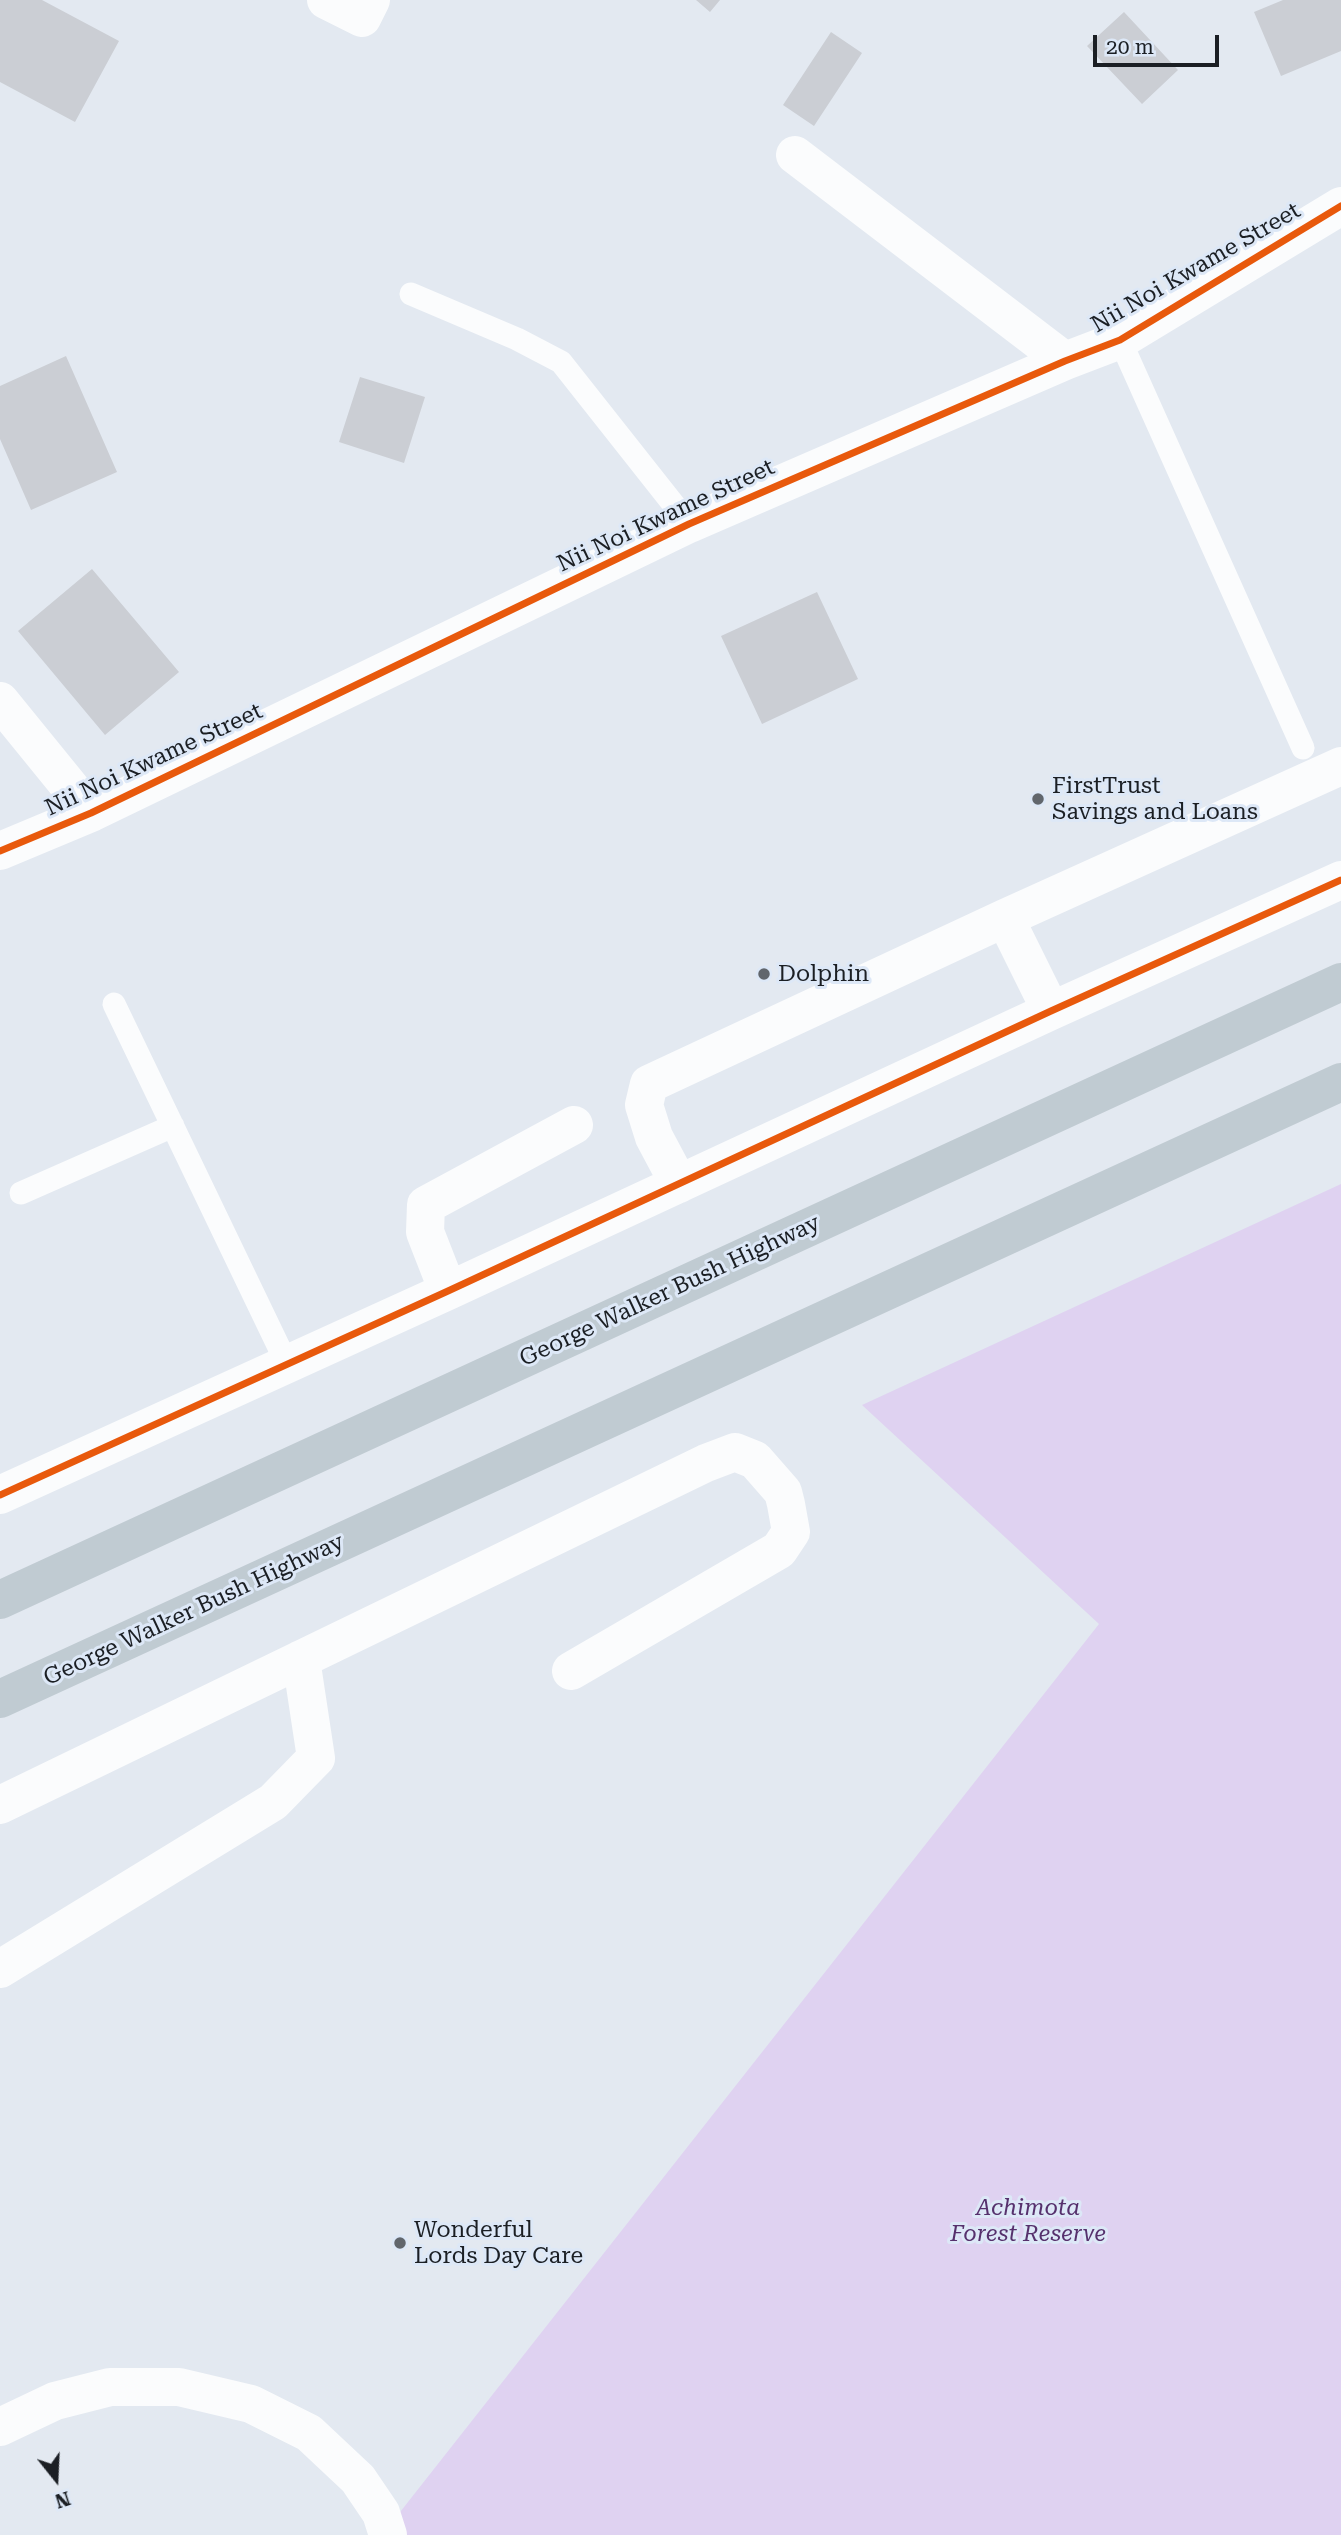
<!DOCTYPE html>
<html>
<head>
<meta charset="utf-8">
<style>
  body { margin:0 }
  #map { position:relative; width:1341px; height:2535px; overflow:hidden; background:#e3e9f1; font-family:"Roboto Serif",serif }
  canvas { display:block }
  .north { position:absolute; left:21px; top:2444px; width:70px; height:70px; -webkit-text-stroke:5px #dde8f7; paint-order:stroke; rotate:162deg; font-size:19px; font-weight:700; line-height:28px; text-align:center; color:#1b1f24 }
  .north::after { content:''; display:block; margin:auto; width:24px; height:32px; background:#1b1f24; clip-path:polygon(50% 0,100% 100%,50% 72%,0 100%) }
  .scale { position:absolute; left:1093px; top:35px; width:126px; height:32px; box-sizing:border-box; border:4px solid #1b1f24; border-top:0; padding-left:9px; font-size:21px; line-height:24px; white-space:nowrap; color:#1b1f24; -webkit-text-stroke:5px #dde8f7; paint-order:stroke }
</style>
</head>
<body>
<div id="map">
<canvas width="1341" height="2535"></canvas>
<div class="north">N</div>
<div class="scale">20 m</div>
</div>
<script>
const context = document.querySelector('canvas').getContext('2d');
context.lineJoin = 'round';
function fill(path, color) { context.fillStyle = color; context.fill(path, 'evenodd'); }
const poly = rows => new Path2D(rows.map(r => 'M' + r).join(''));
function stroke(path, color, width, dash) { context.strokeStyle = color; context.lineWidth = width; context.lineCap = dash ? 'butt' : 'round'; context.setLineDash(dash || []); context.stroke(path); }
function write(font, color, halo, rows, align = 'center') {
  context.font = font + ' "Roboto Serif",serif'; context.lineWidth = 6; context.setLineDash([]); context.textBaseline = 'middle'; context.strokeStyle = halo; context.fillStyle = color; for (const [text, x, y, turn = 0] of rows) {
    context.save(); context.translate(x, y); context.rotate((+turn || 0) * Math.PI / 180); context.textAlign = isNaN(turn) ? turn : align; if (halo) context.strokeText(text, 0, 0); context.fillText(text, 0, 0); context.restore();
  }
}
const green = poly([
  [1341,1184,1341,2535,382,2535,1099,1624,862,1405]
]);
const building = poly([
  [0,0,42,0,119,41,75,122,0,82],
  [696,0,720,0,710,12],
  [1283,0,1341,0,1341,51,1281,76,1254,12],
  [1124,12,1178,70,1142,104,1087,46],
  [831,32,862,53,814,126,783,105],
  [66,356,117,472,31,510,0,439,0,386],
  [360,377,425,397,404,463,339,442],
  [92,569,179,672,105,735,18,631],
  [817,592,858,679,762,724,721,636]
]);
const lane = poly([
  [411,294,517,339,561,362,689,524],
  [1120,340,1303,748],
  [114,1004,287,1364],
  [21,1193,173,1126]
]);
const street = poly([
  [326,0,362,18,371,0],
  [795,155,1065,361],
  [0,701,91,813],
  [0,851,91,813,689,524,1065,361,1120,340,1341,206],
  [1005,918,1051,1011],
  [679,1184,654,1137,644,1105,649,1084,1005,918,1341,766],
  [448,1291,425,1232,426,1205,574,1125],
  [0,1495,448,1291,1051,1011,1341,880],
  [0,1805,706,1463,735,1452,755,1460,783,1492,786,1504,791,1532,779,1550,571,1671],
  [0,1969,273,1802,316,1758,301,1659],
  [0,2427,55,2401,110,2387,179,2387,251,2404,309,2433,358,2479,381,2513,388,2535]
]);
const highway = poly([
  [0,1600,1341,982],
  [0,1699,1341,1082]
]);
const cycleway = poly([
  [0,851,91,813,689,524,1065,361,1120,340,1341,206],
  [0,1495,448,1291,1051,1011,1341,880]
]);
const markers = [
  [1038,799,7,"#61666c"],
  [764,974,7,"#61666c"],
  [400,2243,7,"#61666c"]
];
const streetNames = [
  ["Nii Noi Kwame Street",1196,268,-30],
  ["Nii Noi Kwame Street",666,516,-25],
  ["Nii Noi Kwame Street",154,760,-25],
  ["George Walker Bush Highway",670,1291,-25],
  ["George Walker Bush Highway",194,1610,-25]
];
const poiNames = [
  ["FirstTrust",1052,786],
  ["Savings and Loans",1052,812],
  ["Dolphin",778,974],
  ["Wonderful",414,2230],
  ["Lords Day Care",414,2256]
];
const parkNames = [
  ["Achimota",1028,2208],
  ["Forest Reserve",1028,2234]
];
fill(green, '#dfd2f1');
fill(building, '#cbced4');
stroke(lane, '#fbfcfd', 23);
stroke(street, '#fbfcfd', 38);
stroke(highway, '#c0cbd2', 38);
stroke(cycleway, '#e8590c', 7);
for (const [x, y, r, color] of markers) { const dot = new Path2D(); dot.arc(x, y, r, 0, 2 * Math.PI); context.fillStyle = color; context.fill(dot); stroke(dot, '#dde8f7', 2.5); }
write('23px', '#1b1f24', '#dde8f7', streetNames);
write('23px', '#1b1f24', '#dde8f7', poiNames, 'left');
write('italic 23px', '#56316d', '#dde8f7', parkNames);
</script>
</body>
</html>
